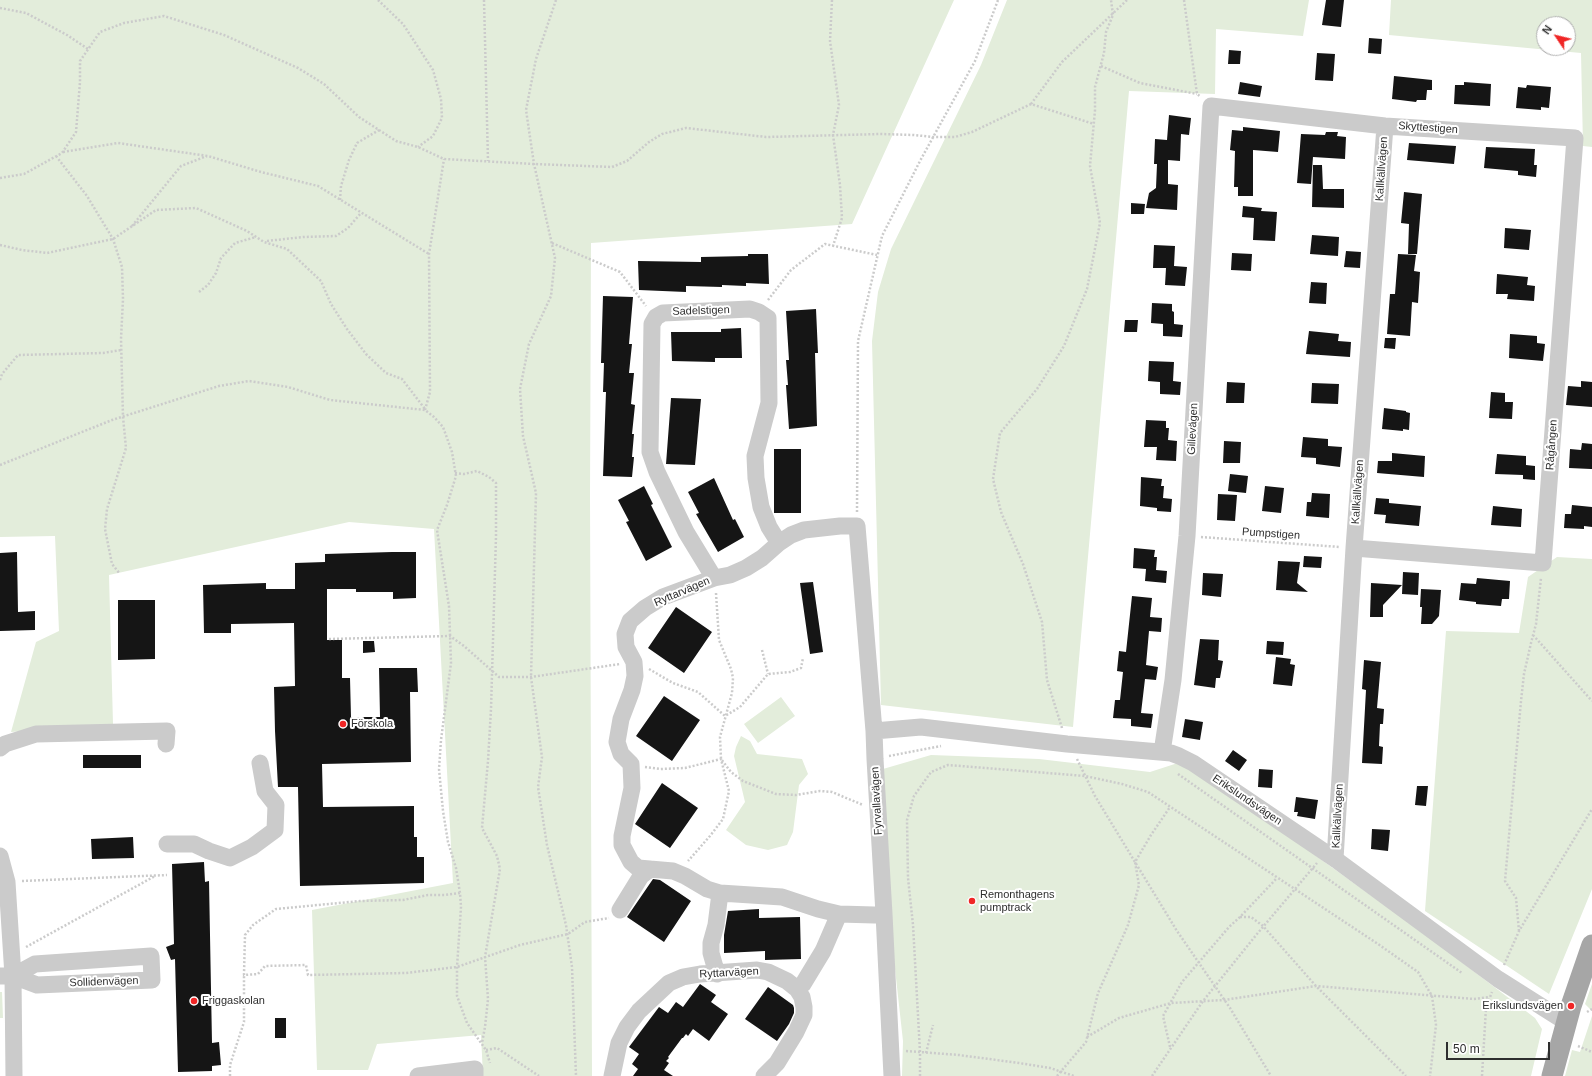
<!DOCTYPE html>
<html>
<head>
<meta charset="utf-8">
<style>
  body { margin:0 }
  #map { position:relative; width:1592px; height:1076px; overflow:hidden; background:#fff; font-family:Helvetica,sans-serif }
  canvas { display:block }
  .north { position:absolute; left:1536px; top:16px; width:40px; height:40px; box-sizing:border-box; background:#fff; border:1px solid #ababab; border-radius:50%; rotate:305deg; font-size:11px; font-weight:700; line-height:16px; text-align:center; color:#2e2e2e }
  .north::after { content:''; display:block; margin:auto; width:14px; height:18px; background:#f02626; clip-path:polygon(50% 0,100% 100%,50% 72%,0 100%) }
  .scale { position:absolute; left:1446px; top:1042px; width:104px; height:18px; box-sizing:border-box; border:2px solid #2e2e2e; border-top:0; padding-left:5px; font-size:12px; line-height:14px; white-space:nowrap; color:#2e2e2e; -webkit-text-stroke:3px #fff; paint-order:stroke }
</style>
</head>
<body>
<div id="map">
<canvas width="1592" height="1076"></canvas>
<div class="north">N</div>
<div class="scale">50 m</div>
</div>
<script>
const context = document.querySelector('canvas').getContext('2d');
context.lineJoin = 'round';
function fill(path, color) { context.fillStyle = color; context.fill(path, 'evenodd'); }
const poly = rows => new Path2D(rows.map(r => 'M' + r).join(''));
function stroke(path, color, width, dash) { context.strokeStyle = color; context.lineWidth = width; context.lineCap = dash ? 'butt' : 'round'; context.setLineDash(dash || []); context.stroke(path); }
function write(font, color, halo, rows, align = 'center') {
  context.font = font + ' Helvetica,sans-serif'; context.lineWidth = 4; context.setLineDash([]); context.textBaseline = 'middle'; context.strokeStyle = halo; context.fillStyle = color; for (const [text, x, y, turn = 0] of rows) {
    context.save(); context.translate(x, y); context.rotate((+turn || 0) * Math.PI / 180); context.textAlign = isNaN(turn) ? turn : align; if (halo) context.strokeText(text, 0, 0); context.fillText(text, 0, 0); context.restore();
  }
}
const green = poly([
  [0,0,954,0,852,224,591,243,590,496,592,1076,483,1076,481,1035,377,1044,368,1070,317,1070,312,910,453,883,434,529,349,522,109,575,113,724,11,732,36,642,59,631,55,536,0,537],
  [1007,0,1309,0,1303,36,1216,29,1215,94,1129,91,1073,727,881,705,872,341,878,292,891,249,981,65],
  [1391,0,1592,0,1592,147,1583,146,1581,53,1389,35],
  [1544,24,1568,24,1568,48,1544,48],
  [1557,557,1592,559,1592,889,1549,994,1425,911,1446,631,1519,633,1528,577],
  [781,697,795,716,758,743,744,724],
  [741,736,750,741,757,754,802,759,808,774,799,785,793,832,787,845,768,850,746,845,726,830,745,802,734,756,736,747],
  [931,755,1039,759,1150,772,1184,761,1426,935,1535,1018,1542,1029,1531,1076,902,1076,903,1041,889,915,883,769],
  [1592,984,1592,1011,1585,1004],
  [0,992,2,992,3,1018,0,1018],
  [1592,1016,1592,1076,1565,1076,1572,1050,1580,1052]
]);
const building = poly([
  [1326,0,1344,0,1341,27,1322,25],
  [1369,38,1382,39,1381,54,1368,53],
  [1229,50,1241,51,1240,64,1228,64],
  [1317,53,1335,54,1333,81,1315,80],
  [1394,76,1432,80,1432,90,1427,90,1426,100,1417,100,1416,102,1392,99],
  [1240,82,1262,86,1260,97,1238,94],
  [1464,82,1491,84,1490,106,1454,104,1455,85,1464,85],
  [1527,85,1551,87,1549,108,1541,107,1541,110,1516,108,1518,87,1526,88],
  [1169,115,1191,118,1189,135,1181,134,1180,161,1168,160,1168,184,1178,185,1177,210,1146,208,1149,193,1156,188,1157,164,1154,164,1155,139,1167,140],
  [1243,127,1280,131,1278,152,1253,150,1253,196,1238,196,1238,187,1234,187,1235,151,1230,150,1232,130,1243,131],
  [1326,132,1338,132,1337,136,1346,137,1345,159,1313,157,1311,184,1297,183,1301,134,1325,135],
  [1409,143,1456,146,1454,164,1407,160],
  [1486,147,1535,149,1534,165,1537,165,1536,177,1518,175,1518,171,1484,168],
  [1313,165,1322,165,1323,189,1344,189,1344,208,1312,207],
  [1404,192,1422,194,1417,254,1408,254,1409,224,1401,223],
  [1131,203,1145,204,1144,214,1131,214],
  [1243,206,1262,208,1261,211,1277,212,1275,241,1253,240,1254,218,1242,217],
  [1505,228,1531,230,1529,250,1504,248],
  [1312,235,1339,237,1338,256,1310,254],
  [1154,245,1175,246,1174,266,1187,267,1185,286,1165,285,1166,268,1153,268],
  [1346,251,1361,252,1360,268,1344,267],
  [1232,253,1252,254,1251,271,1231,270],
  [748,254,768,254,769,284,746,283,746,286,722,285,722,287,686,286,686,292,639,290,638,261,701,262,701,257,748,256],
  [1398,254,1416,255,1414,271,1420,272,1418,303,1412,302,1410,336,1387,334,1390,294,1395,294],
  [1497,274,1528,277,1527,285,1535,286,1534,301,1507,299,1508,294,1496,294],
  [1311,282,1327,283,1326,304,1309,303],
  [603,296,633,297,629,344,632,344,629,373,634,373,631,404,635,405,632,434,634,434,632,457,634,457,632,477,603,476,606,392,603,392,604,363,601,363],
  [1152,303,1172,304,1172,311,1174,312,1174,324,1183,325,1182,337,1163,336,1163,324,1151,323],
  [816,309,818,353,815,353,817,426,789,429,786,385,788,385,786,360,789,360,786,311],
  [1125,320,1138,320,1137,332,1124,332],
  [741,328,742,358,715,358,715,362,672,361,671,332,721,332,721,329],
  [1309,331,1339,334,1338,341,1351,342,1350,357,1306,354],
  [1510,334,1537,336,1537,343,1545,344,1543,361,1509,358],
  [1385,338,1396,338,1395,349,1384,348],
  [1149,361,1174,362,1173,381,1181,382,1180,395,1160,394,1160,382,1148,381],
  [1581,381,1592,382,1592,407,1566,405,1568,386,1581,387],
  [1227,382,1245,383,1244,403,1226,403],
  [1312,383,1339,384,1338,404,1311,403],
  [1491,392,1505,393,1505,402,1513,402,1512,419,1489,418],
  [671,398,701,399,695,465,666,464],
  [1384,408,1406,411,1406,412,1410,413,1409,430,1403,429,1403,431,1382,429],
  [1146,420,1166,421,1166,428,1169,428,1168,440,1177,441,1176,461,1156,460,1157,447,1144,447],
  [1303,437,1328,439,1328,446,1342,447,1340,467,1316,464,1316,458,1301,457],
  [1224,441,1241,442,1240,463,1223,463],
  [1582,443,1592,444,1592,469,1591,469,1569,468,1570,449,1581,450],
  [774,449,801,449,801,513,774,513],
  [1392,453,1425,456,1424,477,1377,473,1378,461,1392,461],
  [1497,454,1526,456,1526,465,1535,466,1535,480,1523,479,1523,475,1495,474],
  [1230,474,1248,476,1246,493,1228,491],
  [1141,477,1162,479,1161,486,1164,486,1163,498,1172,499,1171,512,1157,511,1157,508,1140,506],
  [714,478,733,520,735,519,744,537,718,552,696,514,699,513,688,492],
  [644,486,653,504,651,505,672,547,646,561,626,522,629,521,618,500],
  [1265,486,1284,488,1281,513,1262,511],
  [1312,493,1330,494,1329,518,1306,516,1307,502,1311,502],
  [1218,494,1237,495,1235,521,1217,520],
  [1376,498,1389,499,1389,503,1421,506,1419,526,1385,523,1386,515,1374,514],
  [1572,505,1592,507,1592,527,1584,526,1584,529,1564,528,1565,514,1571,514],
  [1493,506,1522,509,1521,527,1491,525],
  [1134,548,1155,550,1154,557,1157,557,1156,570,1167,571,1166,583,1145,581,1146,569,1133,568],
  [17,552,18,612,35,611,35,630,0,631,0,553],
  [392,552,416,552,416,598,393,599,393,592,356,592,356,589,327,589,327,640,342,640,342,678,350,678,351,717,380,717,379,668,417,668,418,692,410,692,411,762,322,764,323,807,414,806,414,837,417,837,417,857,424,857,424,883,300,886,298,787,278,787,275,731,274,687,295,686,294,623,231,624,231,633,204,633,203,585,266,583,266,589,295,589,295,563,325,562,325,554],
  [1304,556,1322,557,1321,568,1303,567],
  [1278,561,1300,562,1297,583,1308,592,1276,590],
  [1403,572,1419,573,1418,595,1402,594],
  [1203,573,1223,574,1221,597,1202,595],
  [1477,578,1510,581,1509,599,1502,599,1501,606,1476,604,1476,602,1459,600,1461,583,1476,584],
  [813,582,823,652,810,654,800,583],
  [1371,583,1402,585,1383,605,1383,617,1370,617],
  [1421,589,1441,590,1439,616,1432,624,1421,624,1422,607,1420,607],
  [1132,596,1152,598,1150,617,1162,618,1161,632,1149,631,1146,665,1158,667,1156,680,1145,679,1141,713,1153,714,1151,728,1131,726,1131,719,1113,718,1115,700,1120,700,1123,672,1117,671,1119,651,1126,652],
  [118,600,155,600,155,659,118,660],
  [676,607,712,632,684,673,648,648],
  [1200,639,1219,640,1218,660,1223,661,1220,678,1216,678,1215,688,1194,685],
  [363,641,374,641,375,652,363,653],
  [1267,641,1284,642,1283,655,1266,654],
  [1276,657,1291,659,1290,664,1295,665,1292,686,1273,684],
  [1364,660,1381,662,1377,708,1384,709,1383,724,1380,724,1379,746,1383,747,1382,764,1362,763,1366,690,1362,689],
  [664,696,700,720,672,761,636,736],
  [1185,719,1203,722,1200,740,1182,737],
  [1233,750,1247,760,1239,771,1225,761],
  [83,755,141,755,141,768,83,768],
  [1259,769,1273,770,1272,788,1258,787],
  [662,783,698,808,670,848,635,824],
  [1417,786,1428,786,1426,806,1415,805],
  [1296,797,1318,800,1315,819,1297,816,1298,812,1294,812],
  [1372,829,1390,830,1388,851,1371,849],
  [133,837,134,858,92,859,91,839],
  [204,862,205,882,209,881,212,1043,219,1042,221,1065,212,1066,212,1071,178,1072,175,959,171,960,166,947,174,944,172,864],
  [653,879,660,880,691,901,664,942,627,917],
  [759,909,759,918,800,917,801,959,765,960,765,951,724,953,724,935,728,911],
  [700,984,716,995,711,1002,728,1014,709,1041,693,1029,688,1036,686,1034,683,1038,682,1038,668,1057,669,1058,666,1061,669,1063,664,1070,673,1076,633,1076,638,1069,632,1064,639,1054,629,1047,659,1007,668,1013,676,1002,683,1007],
  [768,987,793,1005,794,1008,794,1013,789,1024,777,1041,745,1019],
  [275,1018,286,1018,286,1038,275,1038]
]);
const path = poly([
  [378,0,403,24,433,70,441,99,442,118,433,136,418,147],
  [484,0,488,161],
  [556,0,536,59,526,110,534,164,555,258,551,296,529,344,520,389,523,436,536,493,531,677,542,757,538,787,547,845,566,925,572,967,576,1076],
  [832,0,830,41,839,105,833,135,840,185,842,218,833,246],
  [1184,0,1197,94,1201,97],
  [0,8,26,13,67,35,88,49],
  [1101,66,1140,83,1197,94],
  [1031,104,1062,62,1127,0],
  [63,152,118,143,208,156,261,172,318,186,429,254],
  [56,156,87,196,113,239,122,267,123,299,121,339,123,417,126,448,107,509,105,529,112,564,120,574],
  [0,178,24,174,62,153,76,132,80,82,80,61,100,32,124,23,164,16,224,35,298,68,324,84,359,117,396,141,418,147,444,159,534,164,612,167,627,161,649,142,662,134,686,128,766,137,881,134,914,135,933,137,955,137,972,132,1031,104,1094,124],
  [340,200,341,186,349,160,357,143,379,130],
  [132,226,181,166,207,156],
  [267,241,303,237,336,236,348,228,361,213],
  [552,243,620,272,646,306],
  [0,245,22,250,47,253,113,239,156,210,196,208,247,231,264,242,287,249,321,281,331,304,347,329,366,354,386,373,402,379,425,409],
  [199,292,208,285,216,273,221,258,235,243,256,237],
  [768,300,791,270,825,244,877,255],
  [0,380,2,374,18,355,103,353,121,350],
  [425,410,430,392,429,254,444,159],
  [0,465,112,420,219,386,249,381,288,387,330,400,425,410,434,417,443,427,452,452,456,476,447,505,437,530,449,606,451,663,441,740,439,769,443,811,448,842,456,868,460,893,461,907,457,967,457,996,467,1023,486,1050,490,1063],
  [455,473,464,474,477,471,489,477,496,483,496,536,491,709,488,761,482,828,497,856,500,869,485,957,488,999,485,1027,482,1043],
  [857,512,858,341,882,236,920,161,975,61,998,0],
  [1201,537,1340,547],
  [716,593,719,640,731,669,733,678,732,693,720,737,721,759,731,772,743,781,776,794,796,795,820,791,832,792,863,805],
  [1533,635,1592,701],
  [329,639,450,636,464,646,499,677,531,677,620,664],
  [762,650,768,674],
  [649,669,673,683,698,692,725,716,740,707,768,674,790,672,801,668,803,658],
  [1062,728,1047,680,1042,622,1023,564,1001,512,993,479,1000,433,1037,389,1064,346,1087,289,1100,223,1090,166,1095,110,1095,87,1104,53,1106,32,1113,15,1111,0],
  [889,756,941,746],
  [1077,759,1095,796,1135,862,1177,931,1230,1008,1271,1076],
  [645,767,660,769,685,768,721,759,729,791,723,819,710,836,688,861],
  [1178,774,1462,973],
  [22,881,167,875],
  [460,893,445,895,428,895,403,900,360,901,276,909,253,925,245,935,244,975,258,974,265,966,306,965,308,975,406,973,457,967,520,945,568,934,585,922,609,918],
  [1240,917,1251,917,1263,926,1316,986,1406,1076],
  [1519,931,1516,898,1505,881,1521,701,1524,674,1531,643,1536,624,1541,578],
  [26,947,155,876],
  [1504,965,1519,931,1592,809],
  [1587,1012,1592,1009],
  [1087,1037,1119,1018,1171,1003,1224,1000,1316,986,1474,999,1490,997],
  [1578,1046,1592,1052],
  [1170,1047,1163,1016,1182,982,1229,927,1240,917,1277,878],
  [486,1050,497,1048,539,1076],
  [906,1051,959,1055,1019,1063,1050,1068,1074,1076],
  [926,1053,933,1025],
  [230,1076,230,1065,244,1022,244,975],
  [920,1076,920,1052,913,925,908,878,907,820,914,796,931,772,948,765,1085,776,1122,784,1148,792,1378,944,1418,972,1432,996,1436,1025,1430,1076],
  [1057,1076,1086,1042,1098,993,1128,925,1139,885,1135,862,1151,835,1170,807],
  [1152,1076,1203,1001,1257,934,1317,863],
  [1482,1076,1486,1008,1492,992]
]);
const minor = poly([
  [714,578,686,532,657,472,650,452,652,324,656,317,663,313,750,309,759,312,768,318,769,403,755,456,756,478,761,507,769,527,779,543],
  [874,731,921,727,1067,744,1171,753,1179,756,1193,763,1335,859,1498,979,1566,1022],
  [0,748,5,744,36,734,167,731,166,744],
  [1162,752,1173,680,1187,536,1211,106,1385,126,1575,138,1543,563,1354,548],
  [167,844,194,844,209,851,230,858,252,847,275,830,276,805,265,791,260,763],
  [0,856,7,882,13,976,14,1076],
  [1335,859,1354,548,1385,126],
  [620,910,641,876,650,869],
  [884,914,874,915,839,914,818,909,782,897,720,893,707,889,685,876,673,871,638,868,631,862,622,845,622,836,632,788,631,764,621,754,617,742,621,719,632,690,635,676,634,662,626,647,625,634,630,621,645,608,663,597,714,578,730,575,746,568,762,558,779,543,791,535,804,530,840,526,857,526,874,731,875,759,884,914,892,1076],
  [717,974,711,953,711,943,716,925,720,893],
  [0,976,13,976,37,985,152,980,151,956,35,964,13,976],
  [797,989,803,984,823,951,839,914],
  [418,1076,475,1069,475,1076],
  [612,1076,619,1043,627,1027,639,1011,669,983,683,977,700,974,757,970,768,972,787,981,797,989,802,997,804,1007,804,1015,796,1032,777,1063,764,1076]
]);
const major = poly([
  [1552,1076,1571,1006,1592,945]
]);
const markers = [
  [343,724,4,"#f02626"],
  [972,901,4,"#f02626"],
  [194,1001,4,"#f02626"],
  [1571,1006,4,"#f02626"]
];
const streetNames = [
  ["Skyttestigen",1428,128,4],
  ["Kallkällvägen",1382,169,-86],
  ["Sadelstigen",701,311,-2],
  ["Gillevägen",1193,429,-87],
  ["Rågången",1552,445,-86],
  ["Kallkällvägen",1358,492,-86],
  ["Pumpstigen",1271,534,4],
  ["Ryttarvägen",682,592,-23],
  ["Erikslundsvägen",1247,800,34],
  ["Fyrvallavägen",877,801,-93],
  ["Kallkällvägen",1338,816,-87],
  ["Ryttarvägen",729,973,-3],
  ["Sollidenvägen",104,982,-2]
];
const poiNames = [
  ["Förskola",351,724],
  ["Remonthagens",980,895],
  ["pumptrack",980,908],
  ["Friggaskolan",202,1001],
  ["Erikslundsvägen",1563,1006,"right"]
];
fill(green, '#e3eddb');
fill(building, '#151515');
stroke(path, '#cbcbcb', 2.5, [2, 2]);
stroke(minor, '#cbcbcb', 17);
stroke(major, '#a6a6a6', 21);
for (const [x, y, r, color] of markers) { const dot = new Path2D(); dot.arc(x, y, r, 0, 2 * Math.PI); context.fillStyle = color; context.fill(dot); stroke(dot, '#fff', 1.5); }
write('11px', '#2e2e2e', '#fff', streetNames);
write('11px', '#2e2e2e', '#fff', poiNames, 'left');
</script>
</body>
</html>
